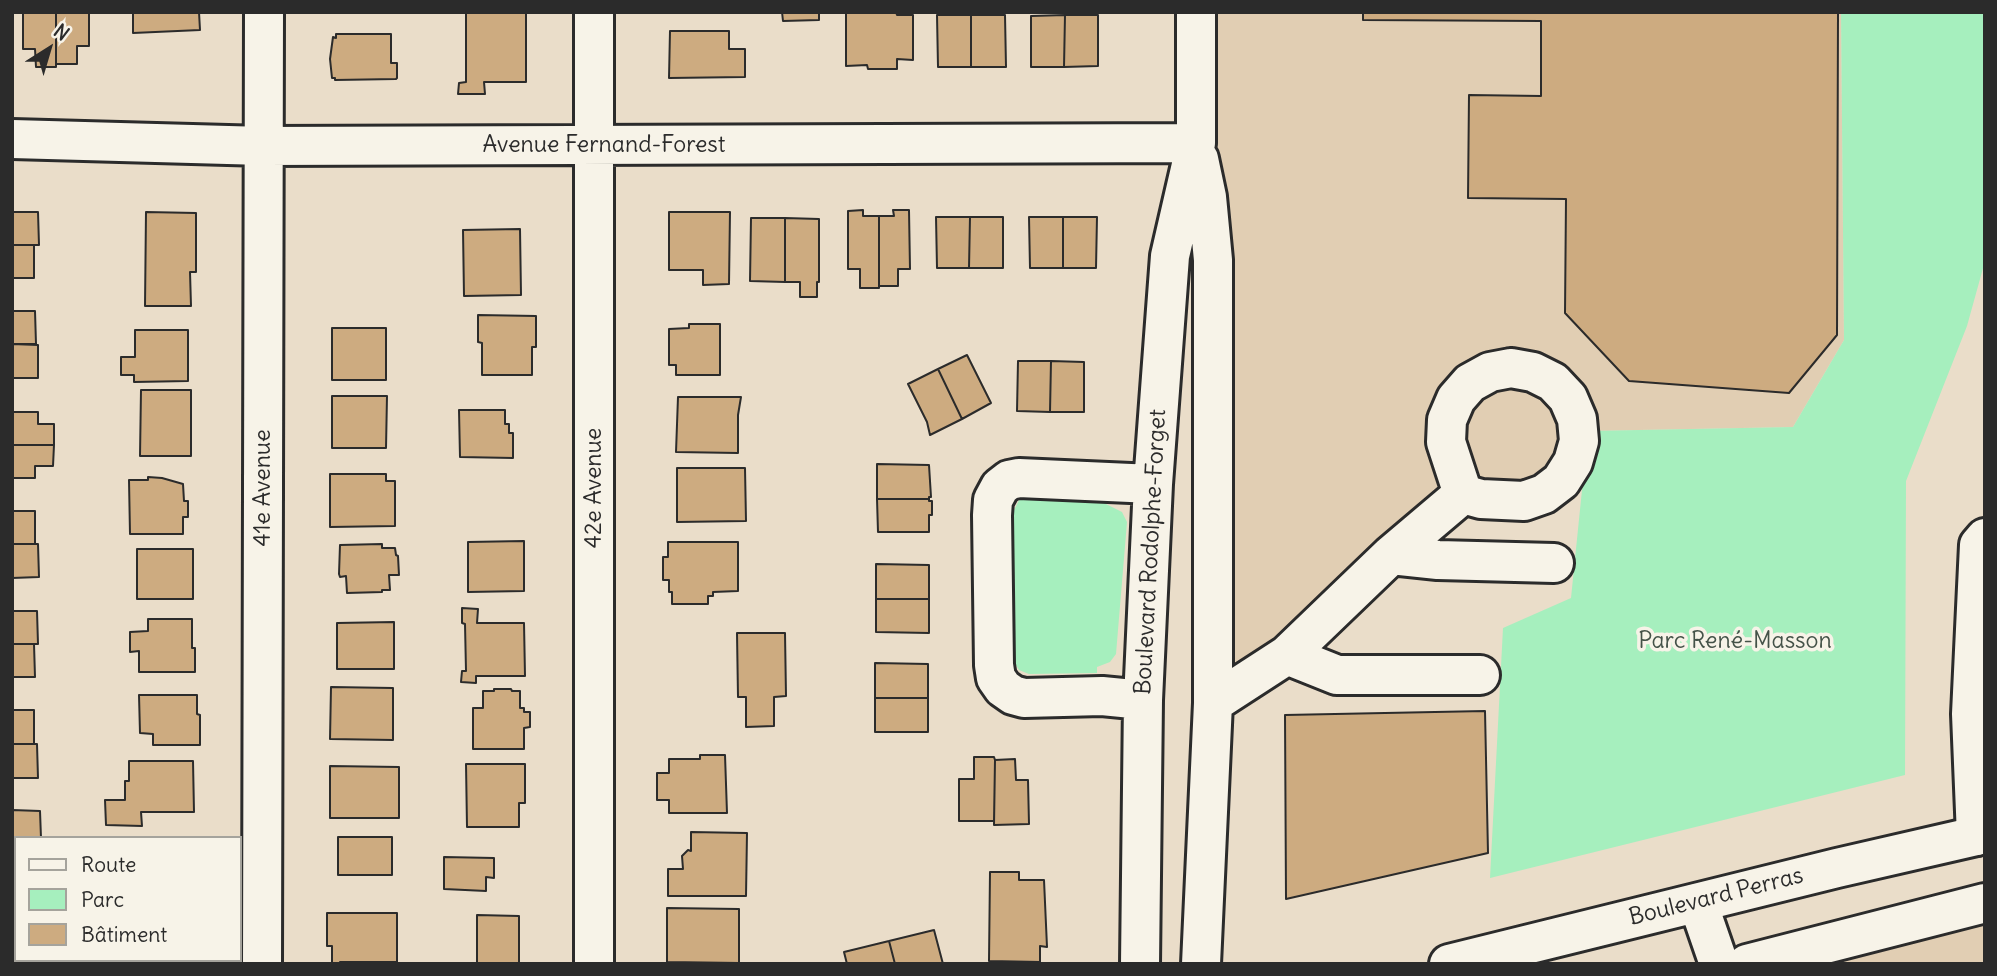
<!DOCTYPE html>
<html>
<head>
<meta charset="utf-8">
<style>
  body { margin:0 }
  #map { position:relative; width:1997px; height:976px; overflow:hidden; background:#eaddc9; font-family:Delius,sans-serif }
  canvas { display:block }
  .frame { position:absolute; inset:0; border:14px solid #2b2b2b; pointer-events:none }
  .legend { position:absolute; left:14px; top:836px; width:228px; height:126px; box-sizing:border-box; background:#f7f3e8; border:2px solid #a5a39c; margin:0; padding:9px 12px; list-style:none; font-size:21px; color:#2b2b2b }
  .legend li { display:flex; align-items:center; gap:14px; height:35px }
  .legend b { width:35px; border:2px solid #a5a39c }
  .north { position:absolute; left:14px; top:14px; width:70px; height:70px; -webkit-text-stroke:5px #f7f3e8; paint-order:stroke; rotate:37deg; font-size:19px; font-weight:700; line-height:28px; text-align:center; color:#2b2b2b }
  .north::after { content:''; display:block; margin:auto; width:24px; height:32px; background:#2b2b2b; clip-path:polygon(50% 0,100% 100%,50% 72%,0 100%) }
</style>
</head>
<body>
<div id="map">
<canvas width="1997" height="976"></canvas>
<div class="frame"></div>
<ul class="legend">
<li><b style="height:9px;background:#f7f3e8"></b>Route</li>
<li><b style="height:19px;background:#a6efbe"></b>Parc</li>
<li><b style="height:19px;background:#cdab80"></b>Bâtiment</li>
</ul>
<div class="north">N</div>
</div>
<script>
const context = document.querySelector('canvas').getContext('2d');
context.lineJoin = 'round';
function fill(path, color) { context.fillStyle = color; context.fill(path, 'evenodd'); }
const poly = rows => new Path2D(rows.map(r => 'M' + r).join(''));
function stroke(path, color, width, dash) { context.strokeStyle = color; context.lineWidth = width; context.lineCap = dash ? 'butt' : 'round'; context.setLineDash(dash || []); context.stroke(path); }
function write(font, color, halo, rows, align = 'center') {
  context.font = font + ' Delius,sans-serif'; context.lineWidth = 7; context.setLineDash([]); context.textBaseline = 'middle'; context.strokeStyle = halo; context.fillStyle = color; for (const [text, x, y, turn = 0] of rows) {
    context.save(); context.translate(x, y); context.rotate((+turn || 0) * Math.PI / 180); context.textAlign = isNaN(turn) ? turn : align; if (halo) context.strokeText(text, 0, 0); context.fillText(text, 0, 0); context.restore();
  }
}
const built = poly([
  [1195,12,1841,12,1844,340,1793,427,1588,431,1561,481,1463,494,1213,703],
  [1985,906,1985,964,1736,964]
]);
const green = poly([
  [1841,12,1985,12,1985,261,1967,326,1906,481,1905,775,1490,878,1503,628,1571,598,1588,431,1793,427,1844,340],
  [1027,498,1107,498,1106,504,1122,512,1127,522,1116,654,1110,662,1097,667,1097,673,1029,674,1019,670,1014,662,1014,510,1019,500]
]);
const building = poly([
  [23,12,56,12,56,67,36,67,35,49,23,49,23,12],
  [56,12,89,12,89,46,77,46,77,64,56,64,56,12],
  [133,12,199,12,200,30,133,33,133,12],
  [466,12,526,12,526,82,484,82,485,94,458,94,459,83,466,82,466,12],
  [782,12,819,12,819,20,783,21,782,12],
  [846,12,896,12,897,15,913,15,913,60,897,59,897,69,868,69,867,65,846,66,846,12],
  [1363,12,1838,12,1837,335,1789,393,1629,381,1565,313,1566,199,1468,198,1469,95,1541,96,1541,21,1363,20,1363,12],
  [937,15,971,15,971,67,938,67,937,15],
  [971,15,1005,15,1006,67,971,67,971,15],
  [1065,15,1064,67,1031,67,1031,16,1065,15],
  [1065,15,1098,15,1098,66,1064,67,1065,15],
  [670,31,729,31,729,49,745,49,745,77,669,78,670,31],
  [336,34,391,34,391,63,397,63,397,78,396,79,335,80,335,78,332,78,330,59,333,37,336,38,336,34],
  [863,210,863,216,879,216,879,288,860,288,860,269,848,269,848,211,863,210],
  [893,210,909,210,910,269,898,269,898,286,879,286,879,216,894,216,893,210],
  [12,212,38,212,39,245,12,245,12,212],
  [146,212,196,213,196,272,190,272,191,306,145,306,146,212],
  [669,212,730,212,729,284,703,285,703,270,669,270,669,212],
  [936,217,970,217,969,268,937,268,936,217],
  [970,217,1003,217,1003,268,969,268,970,217],
  [1029,217,1063,217,1063,268,1030,268,1029,217],
  [1063,217,1097,217,1096,268,1063,268,1063,217],
  [751,218,785,218,785,282,750,281,751,218],
  [785,218,819,219,819,282,817,282,817,297,800,297,800,282,785,282,785,218],
  [520,229,521,295,464,296,463,230,520,229],
  [12,245,34,245,34,278,12,278,12,245],
  [12,311,35,311,36,344,12,344,12,311],
  [478,315,536,316,536,347,532,347,532,375,482,375,482,343,478,342,478,315],
  [689,324,720,324,720,375,676,375,676,365,669,365,669,329,689,328,689,324],
  [332,328,386,328,386,380,332,380,332,328],
  [135,330,188,330,188,381,134,382,134,375,121,375,121,357,135,357,135,330],
  [12,344,38,345,38,378,12,378,12,344],
  [967,355,991,403,962,419,938,369,967,355],
  [1018,361,1051,361,1050,412,1017,411,1018,361],
  [1051,361,1084,362,1084,412,1050,412,1051,361],
  [938,369,962,419,930,435,927,422,908,384,938,369],
  [141,390,191,390,191,456,140,456,141,390],
  [332,396,387,396,386,448,332,448,332,396],
  [678,397,741,397,738,415,738,453,676,452,678,397],
  [459,410,505,410,505,424,509,424,509,433,513,433,513,458,460,457,459,410],
  [12,412,38,412,38,424,54,424,54,445,12,445,12,412],
  [12,445,54,445,53,466,35,466,35,478,12,478,12,445],
  [877,464,929,465,931,497,929,497,929,499,877,499,877,464],
  [677,468,745,468,746,521,677,522,677,468],
  [330,474,386,474,386,481,395,481,395,526,330,527,330,474],
  [148,477,162,478,183,484,184,501,188,501,188,517,183,517,183,534,130,534,129,480,148,480,148,477],
  [877,499,929,499,929,501,932,501,932,515,929,515,929,532,878,532,877,499],
  [12,511,35,511,35,544,12,544,12,511],
  [524,541,524,591,468,592,468,542,524,541],
  [668,542,738,542,738,591,713,592,713,596,708,596,708,604,672,604,672,592,669,592,669,580,663,580,663,557,668,557,668,542],
  [12,544,38,544,39,577,12,578,12,544],
  [382,544,382,548,395,548,396,555,398,556,399,575,389,575,390,590,382,590,382,592,347,593,346,576,340,577,339,574,340,545,382,544],
  [137,549,193,549,193,599,137,599,137,549],
  [876,564,929,565,929,599,876,599,876,564],
  [876,599,929,599,929,633,876,632,876,599],
  [462,608,478,609,477,623,524,623,525,676,476,676,476,683,461,682,462,671,466,671,465,624,462,623,462,608],
  [12,611,37,611,38,644,12,644,12,611],
  [148,619,192,619,192,648,195,648,195,672,139,672,139,651,130,652,130,632,148,631,148,619],
  [394,622,394,669,337,669,337,623,394,622],
  [737,633,785,633,786,696,774,697,774,726,746,727,746,697,738,697,737,633],
  [12,644,34,644,35,677,12,677,12,644],
  [875,663,928,664,928,698,875,698,875,663],
  [331,687,393,688,393,740,330,739,331,687],
  [494,689,511,689,512,691,520,691,520,708,524,708,524,712,530,712,530,727,524,728,524,749,473,749,473,708,483,708,483,691,494,691,494,689],
  [139,695,197,695,197,714,200,715,200,745,153,745,153,734,140,733,139,695],
  [875,698,928,698,928,732,875,732,875,698],
  [12,710,34,710,34,744,12,744,12,710],
  [1485,711,1488,853,1286,899,1285,715,1485,711],
  [12,744,37,744,38,778,12,778,12,744],
  [700,755,725,755,727,813,669,813,669,800,657,800,657,773,669,773,669,759,700,759,700,755],
  [974,757,994,757,995,760,994,821,959,821,959,779,974,779,974,757],
  [1015,759,1016,780,1028,780,1029,824,994,825,995,760,1015,759],
  [129,761,193,761,194,812,141,812,142,826,106,825,105,800,125,800,125,781,129,781,129,761],
  [466,764,525,764,525,803,519,803,519,827,467,827,466,764],
  [330,766,399,767,399,818,330,818,330,766],
  [12,810,40,811,41,838,16,838,16,844,12,844,12,810],
  [691,832,747,833,746,896,668,896,668,869,683,869,682,856,688,850,691,851,691,832],
  [338,837,392,837,392,875,338,875,338,837],
  [12,844,16,844,16,877,12,877,12,844],
  [444,857,494,858,494,878,486,877,486,891,444,889,444,857],
  [990,872,1019,872,1019,880,1044,880,1047,947,1040,946,1040,962,989,961,990,872],
  [12,904,16,905,16,951,12,950,12,904],
  [667,908,739,909,739,963,667,962,667,908],
  [327,913,397,913,397,962,340,962,340,964,332,964,332,946,327,946,327,913],
  [477,915,519,916,519,964,477,964,477,915],
  [934,930,943,964,895,964,889,941,934,930],
  [889,941,895,964,847,964,844,952,889,941],
  [129,960,197,960,197,964,129,964,129,960]
]);
const minor = poly([
  [12,139,264,146,1196,143],
  [1199,159,1207,197,1213,260,1213,703,1201,964],
  [1511,368,1533,372,1553,382,1568,398,1577,419,1579,441,1573,462,1561,481,1544,494,1524,501,1481,499,1463,494,1446,442,1447,420,1456,399,1470,383,1490,372,1511,368],
  [1391,555,1438,560,1554,563],
  [1287,655,1337,675,1480,675],
  [1143,700,1102,696,1024,698,1013,695,1003,688,996,678,994,665,992,515,993,500,1000,487,1009,480,1019,478,1153,484],
  [1213,703,1287,655,1391,555,1463,494],
  [1976,836,1971,714,1979,545,1985,538],
  [262,964,264,12],
  [594,964,594,12],
  [1140,964,1143,700,1153,484,1170,256,1196,143,1196,12]
]);
const major = poly([
  [1698,903,1719,964],
  [1449,964,1837,868,1985,834],
  [1747,964,1985,903]
]);
const streetNames = [
  ["Avenue Fernand-Forest",604,145],
  ["41e Avenue",263,488,-90],
  ["42e Avenue",594,488,-90],
  ["Boulevard Rodolphe-Forget",1151,552,-87],
  ["Boulevard Perras",1716,897,-14]
];
const parkNames = [
  ["Parc René-Masson",1735,641]
];
fill(built, '#e1ceb3');
fill(green, '#a6efbe');
fill(building, '#cdab80');
stroke(building, '#2b2b2b', 2);
stroke(minor, '#2b2b2b', 44);
stroke(major, '#2b2b2b', 44);
stroke(minor, '#f7f3e8', 38);
stroke(major, '#f7f3e8', 38);
write('23px', '#2b2b2b', '#f7f3e8', streetNames);
write('23px', '#445248', '#f7f3e8', parkNames);
</script>
</body>
</html>
